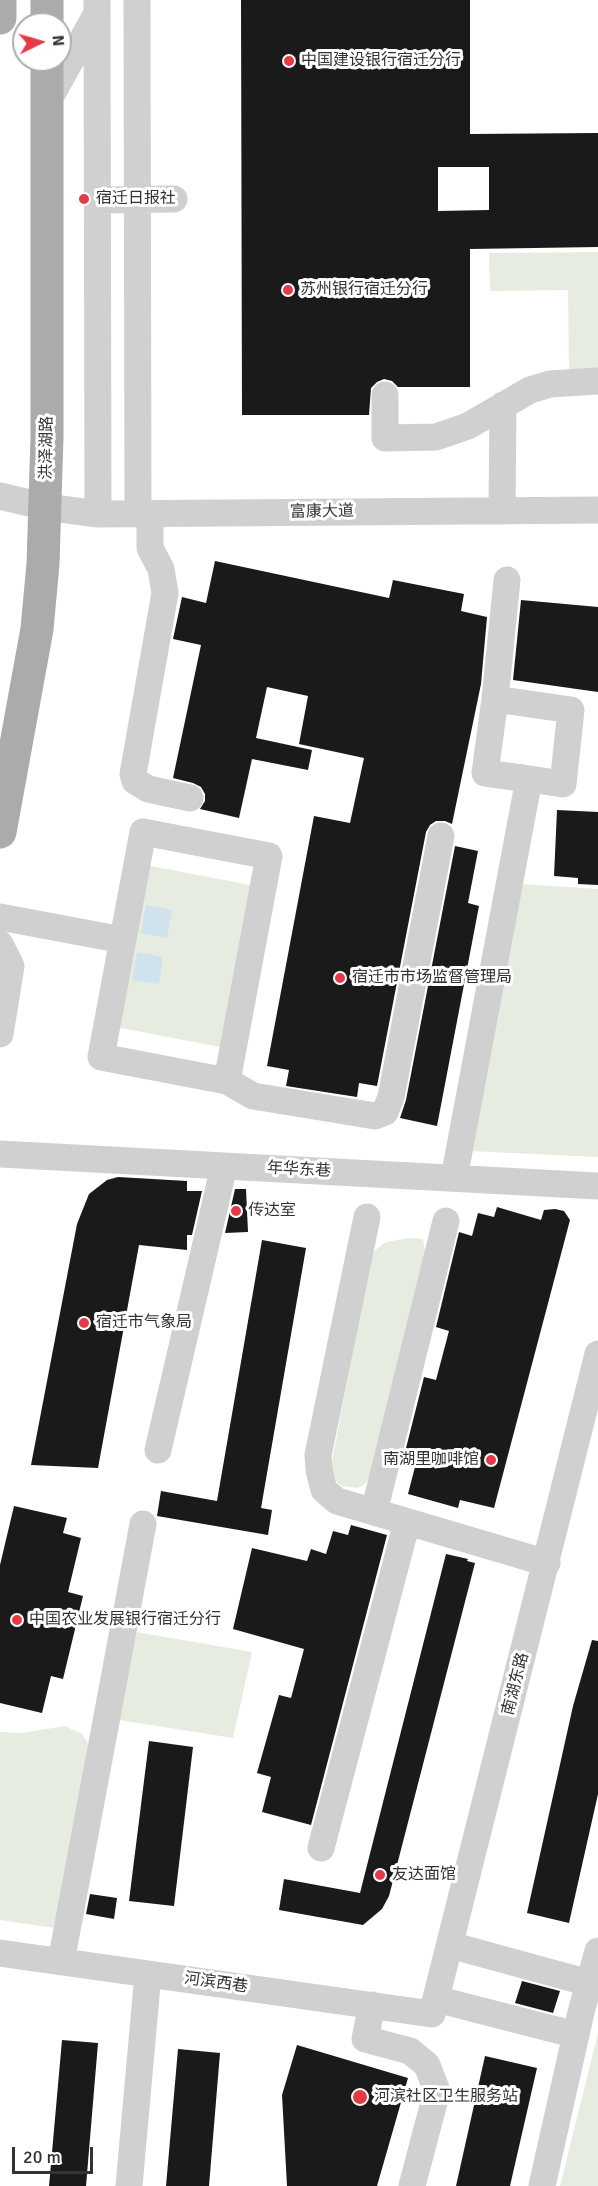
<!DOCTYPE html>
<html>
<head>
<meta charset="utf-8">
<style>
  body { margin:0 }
  #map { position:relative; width:598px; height:2186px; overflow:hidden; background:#fff; font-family:Signika,sans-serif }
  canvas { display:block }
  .north { position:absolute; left:12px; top:12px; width:60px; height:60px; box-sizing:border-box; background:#fff; border:2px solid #adadad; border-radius:50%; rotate:85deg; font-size:16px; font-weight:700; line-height:24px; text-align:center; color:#333 }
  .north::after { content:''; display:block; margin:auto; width:21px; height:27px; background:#e63946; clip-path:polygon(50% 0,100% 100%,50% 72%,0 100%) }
  .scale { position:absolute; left:12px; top:2147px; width:81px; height:27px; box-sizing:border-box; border:3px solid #333; border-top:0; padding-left:8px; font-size:18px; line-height:21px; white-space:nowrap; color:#333; -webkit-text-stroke:4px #fff; paint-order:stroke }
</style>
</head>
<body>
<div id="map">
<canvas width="598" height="2186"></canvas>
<div class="north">N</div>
<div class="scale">20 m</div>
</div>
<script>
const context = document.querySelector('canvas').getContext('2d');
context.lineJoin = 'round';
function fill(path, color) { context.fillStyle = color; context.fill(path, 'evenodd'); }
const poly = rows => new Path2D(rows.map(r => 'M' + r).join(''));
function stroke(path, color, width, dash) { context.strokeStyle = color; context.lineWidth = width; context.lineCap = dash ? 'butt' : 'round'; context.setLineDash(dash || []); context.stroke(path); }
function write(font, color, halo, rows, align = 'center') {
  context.font = font + ' Signika,"Noto Sans SC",sans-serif'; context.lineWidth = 6; context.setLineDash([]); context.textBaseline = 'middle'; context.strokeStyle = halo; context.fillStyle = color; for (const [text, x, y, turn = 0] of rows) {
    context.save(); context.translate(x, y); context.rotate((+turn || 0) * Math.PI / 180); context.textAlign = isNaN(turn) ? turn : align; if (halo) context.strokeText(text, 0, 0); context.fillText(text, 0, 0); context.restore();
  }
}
const green = poly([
  [598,252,598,370,569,370,568,290,490,291,489,253],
  [146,865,250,885,220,1047,116,1027],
  [521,884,598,889,598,1157,470,1151],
  [409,1238,423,1239,426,1257,373,1472,366,1483,358,1488,342,1486,336,1481,331,1467,366,1281,374,1251,386,1242],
  [130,1631,252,1652,233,1738,113,1719],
  [65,1726,82,1734,90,1747,55,1928,0,1920,0,1732,22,1733],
  [598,2033,598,2186,560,2186]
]);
const water = poly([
  [146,905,172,910,167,938,141,933],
  [137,952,163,957,159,984,132,980]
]);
const building = poly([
  [241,0,470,0,470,134,598,133,598,247,470,249,470,387,398,387,392,381,384,379,377,382,371,388,369,415,242,415],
  [438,167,489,167,489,210,438,211],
  [215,561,389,598,393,580,464,594,461,611,487,617,481,684,452,824,445,821,436,821,430,825,426,832,377,1086,359,1083,357,1097,286,1086,289,1070,267,1066,314,816,350,823,364,758,299,744,308,696,267,687,256,738,312,750,308,770,252,759,239,818,200,809,205,801,205,794,201,787,193,783,173,778,201,645,173,639,182,597,206,603],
  [521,600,598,607,598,692,513,680],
  [557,810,598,812,598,885,578,884,578,878,554,876],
  [455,846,478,851,468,903,479,906,437,1126,400,1118,406,1100],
  [118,1177,187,1181,187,1191,202,1191,192,1235,187,1235,187,1250,139,1245,98,1468,31,1465,77,1224,89,1194,107,1180],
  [235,1189,246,1189,248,1232,225,1233],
  [497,1207,541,1220,544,1210,555,1209,564,1211,570,1220,494,1508,460,1500,458,1508,408,1494,417,1459,404,1456,424,1377,436,1380,449,1331,436,1327,459,1232,472,1236,478,1213,494,1217],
  [262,1240,306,1248,261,1508,272,1510,268,1535,157,1516,161,1491,217,1501],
  [14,1506,67,1518,63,1533,81,1538,68,1592,83,1596,63,1679,51,1676,42,1713,0,1703,0,1565],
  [351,1525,387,1535,311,1825,262,1812,271,1777,257,1773,279,1695,291,1698,304,1649,233,1629,252,1548,307,1561,311,1549,326,1554,333,1531,348,1535],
  [446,1554,468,1559,467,1561,475,1563,389,1896,382,1909,363,1925,279,1910,284,1879,360,1893],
  [592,1640,598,1641,598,1794,569,1923,527,1913,573,1706],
  [149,1741,193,1747,174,1906,129,1901],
  [90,1894,117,1898,114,1919,86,1914],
  [522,1981,560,1991,553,2013,515,2003],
  [62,2040,98,2043,86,2186,49,2186],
  [297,2045,408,2078,377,2186,287,2186,282,2095],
  [178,2049,220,2053,209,2186,166,2186],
  [485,2056,537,2068,510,2186,456,2186]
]);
const minor = poly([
  [97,0,98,514],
  [137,0,138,514],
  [47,103,96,15],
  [97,200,174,199],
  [385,395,385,438,436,437,468,426,530,390,550,384,598,381],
  [0,496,46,507,98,514,598,510],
  [502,511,503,405],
  [150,514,150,548,161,569,165,593,133,774,135,781,148,789,190,798],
  [495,699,507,580],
  [143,832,269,856,227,1081,101,1057,143,832],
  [0,917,123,940],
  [0,944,11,966,0,1034],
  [227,1081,253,1096,375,1116,385,1112,391,1097,441,836],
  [0,1154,598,1186],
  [454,1178,529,779,563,784,571,710,495,699,485,773,529,779],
  [367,1217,318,1455,319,1470,324,1490,337,1501,547,1563],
  [158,1450,224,1166],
  [374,1512,446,1221],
  [321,1848,407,1522],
  [450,1945,589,1983],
  [0,1953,432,2014,598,1354],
  [61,1962,143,1524],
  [436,1999,576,2035],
  [372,2005,365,2039,410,2051,427,2065,437,2091,412,2186],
  [129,2186,148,1974],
  [542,2186,581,2012,598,1951]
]);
const major = poly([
  [47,0,47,24],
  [0,18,0,0],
  [0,832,37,629,43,564,47,437,47,60]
]);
const markers = [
  [289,61,6,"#e63946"],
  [84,199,6,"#e63946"],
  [288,290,6,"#e63946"],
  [340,978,6,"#e63946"],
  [236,1211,6,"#e63946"],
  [84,1323,6,"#e63946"],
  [491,1460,6,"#e63946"],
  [17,1620,6,"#e63946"],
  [380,1875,6,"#e63946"],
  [360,2097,8,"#e63946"]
];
const poiNames = [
  ["中国建设银行宿迁分行",301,61],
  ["宿迁日报社",96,199],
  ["苏州银行宿迁分行",300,290],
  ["宿迁市市场监督管理局",352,978],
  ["传达室",248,1211],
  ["宿迁市气象局",96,1323],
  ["南湖里咖啡馆",479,1460,"right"],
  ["中国农业发展银行宿迁分行",29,1620],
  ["友达面馆",392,1875],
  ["河滨社区卫生服务站",374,2097]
];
const streetNames = [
  ["洪泽湖路",47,448,-89],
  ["富康大道",322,512,-1],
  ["年华东巷",299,1170,3],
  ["南湖东路",516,1684,-76],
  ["河滨西巷",216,1983,8]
];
fill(green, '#e6ecdf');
fill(water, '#cfe2ee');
fill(building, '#1a1a1a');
stroke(minor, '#d0d0d0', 27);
stroke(major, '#ababab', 33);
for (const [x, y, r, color] of markers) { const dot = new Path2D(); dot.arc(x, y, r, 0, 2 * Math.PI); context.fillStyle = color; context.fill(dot); stroke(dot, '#fff', 2); }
write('16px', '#333', '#fff', poiNames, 'left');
write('16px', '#333', '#fff', streetNames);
</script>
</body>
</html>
